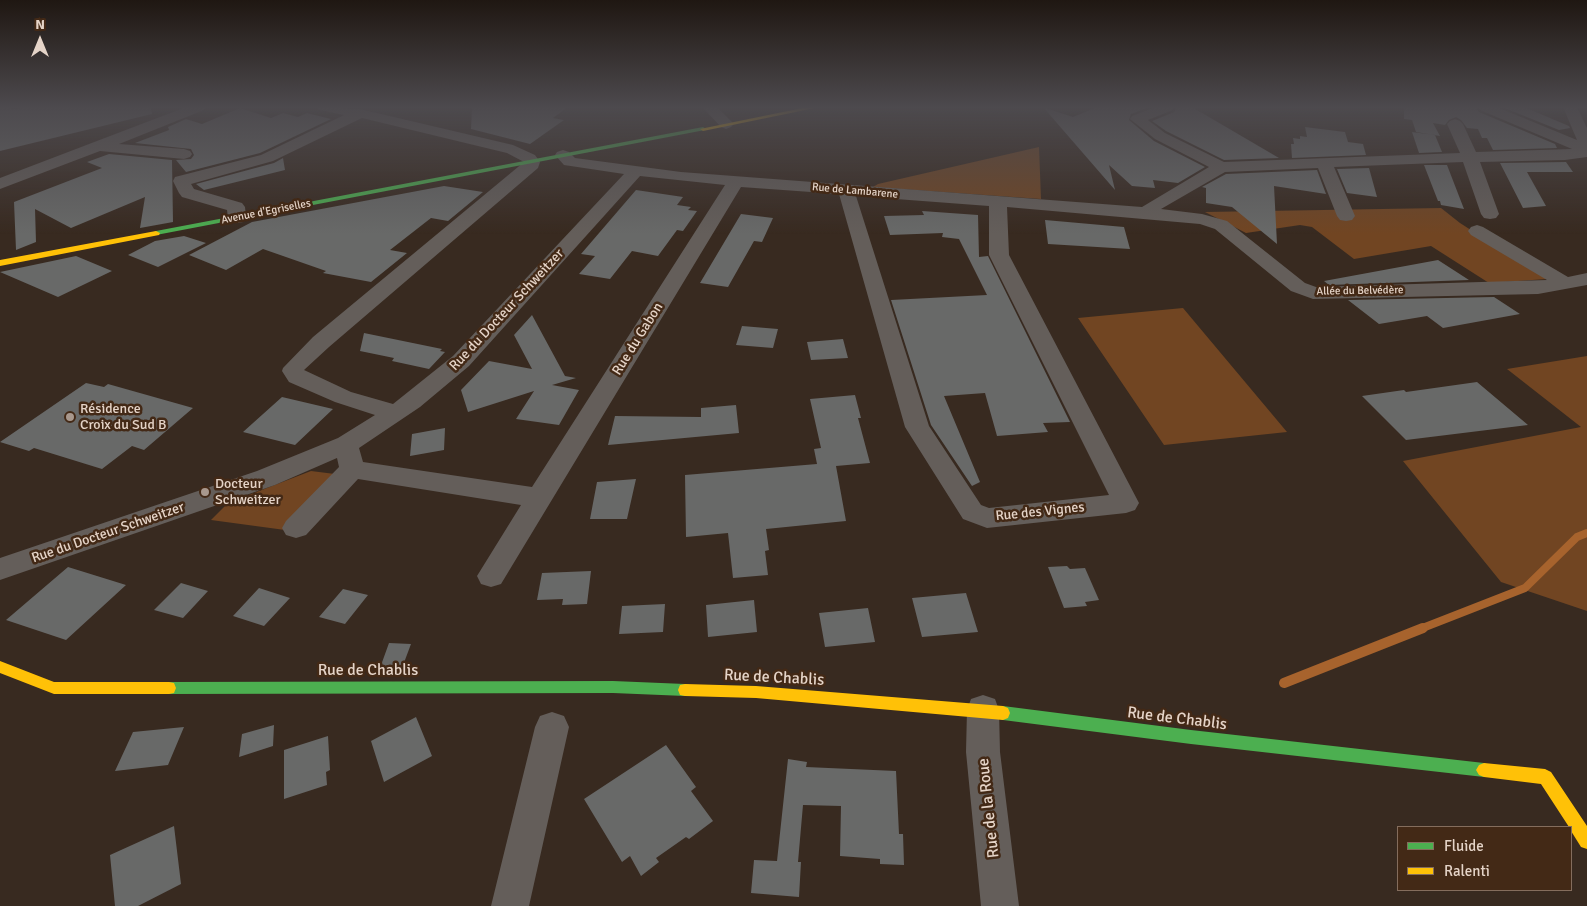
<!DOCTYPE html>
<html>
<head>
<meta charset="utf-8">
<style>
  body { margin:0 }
  #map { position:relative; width:1587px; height:906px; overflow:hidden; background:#382a20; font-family:Signika,sans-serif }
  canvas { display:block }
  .legend { position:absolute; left:1397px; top:826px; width:175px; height:65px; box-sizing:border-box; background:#432916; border:1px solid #846d5d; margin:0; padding:6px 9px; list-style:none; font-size:15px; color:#e5d4c8 }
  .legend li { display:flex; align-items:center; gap:10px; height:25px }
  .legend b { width:25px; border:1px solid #846d5d }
  .north { position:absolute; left:15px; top:15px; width:50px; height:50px; -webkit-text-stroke:4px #432916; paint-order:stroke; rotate:0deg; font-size:14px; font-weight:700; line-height:20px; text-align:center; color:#e5d4c8 }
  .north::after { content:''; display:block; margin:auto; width:18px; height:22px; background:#e5d4c8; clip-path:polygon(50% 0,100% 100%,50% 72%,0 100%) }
</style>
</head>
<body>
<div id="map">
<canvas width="1587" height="906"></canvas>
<ul class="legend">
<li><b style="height:6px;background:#4caf50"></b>Fluide</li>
<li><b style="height:6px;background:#ffc107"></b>Ralenti</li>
</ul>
<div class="north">N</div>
</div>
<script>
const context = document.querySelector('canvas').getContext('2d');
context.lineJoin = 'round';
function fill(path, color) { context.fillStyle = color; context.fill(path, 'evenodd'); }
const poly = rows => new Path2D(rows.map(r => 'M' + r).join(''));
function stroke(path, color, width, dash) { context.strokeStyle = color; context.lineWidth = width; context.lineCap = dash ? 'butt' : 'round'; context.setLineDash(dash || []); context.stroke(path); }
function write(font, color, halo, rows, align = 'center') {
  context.font = font + ' Signika,sans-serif'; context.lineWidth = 5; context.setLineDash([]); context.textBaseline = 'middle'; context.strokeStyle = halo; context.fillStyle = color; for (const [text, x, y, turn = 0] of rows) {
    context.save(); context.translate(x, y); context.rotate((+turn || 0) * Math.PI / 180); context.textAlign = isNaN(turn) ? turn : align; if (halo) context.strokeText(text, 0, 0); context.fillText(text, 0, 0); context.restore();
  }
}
const green = poly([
  [1039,147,1041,199,873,187,878,184],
  [1441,208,1460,223,1547,279,1489,283,1431,246,1354,259,1312,227,1300,225,1246,233,1205,212],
  [1183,308,1287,432,1164,445,1078,318],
  [1587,356,1587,611,1501,582,1403,461,1581,427,1507,369],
  [311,471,335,474,285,530,211,520,228,503]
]);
const streamFar1 = poly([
  [1420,629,1525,588,1577,537,1587,533]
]);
const stream = poly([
  [1284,683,1423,628]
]);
const building = poly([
  [0,107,17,109,24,107,151,107,152,114,0,151],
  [472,107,568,107,553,118,564,120,530,144,471,129],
  [1043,107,1073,117,1097,107,1150,107,1131,114,1129,120,1154,141,1205,167,1178,183,1153,180,1155,188,1132,186,1109,165,1115,190],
  [1177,107,1192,107,1279,158,1224,160,1166,131,1152,121,1174,112],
  [1404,107,1476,107,1479,112,1555,144,1557,148,1493,150,1487,138,1482,138,1478,129,1467,128,1461,120,1456,117,1449,120,1445,125,1433,123,1440,136,1416,132,1412,120,1404,119],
  [1502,107,1524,107,1569,126,1570,128,1559,130],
  [240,108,271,118,283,113,298,117,307,113,331,119,260,153,186,172,176,160,191,159,194,155,191,149,135,143,169,130,168,127,186,119,202,124],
  [1305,127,1345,132,1348,142,1363,144,1366,155,1292,158,1291,144,1294,144,1293,138,1300,139,1300,136,1307,137],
  [1412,132,1435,135,1442,152,1419,153],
  [109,154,172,160,173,222,140,228,145,197,71,228,35,209,36,242,16,250,14,202,102,168,87,162],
  [283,158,285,170,204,190,196,184,274,163],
  [1566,162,1573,172,1527,172,1546,206,1523,208,1500,163],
  [1424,165,1447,165,1464,209,1441,205,1440,201,1438,201],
  [1369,168,1377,197,1347,193,1337,169],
  [1317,170,1326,194,1274,186,1277,244,1232,207,1206,203,1206,188,1202,187,1226,174],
  [444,186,483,192,448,221,431,218,390,250,407,253,371,282,323,273,326,271,263,249,226,270,189,255,252,222],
  [636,190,683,197,677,205,691,207,688,210,697,211,683,231,677,230,658,256,632,251,610,279,579,274,595,256,581,254],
  [922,211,978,215,979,257,988,256,1070,422,1043,423,1048,432,997,436,985,393,944,396,980,482,972,486,931,425,891,300,987,295,959,239,942,237,943,233,890,235,884,216,924,215],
  [741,214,773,218,762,242,754,241,728,287,700,283],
  [1045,220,1124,227,1130,249,1048,244],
  [184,236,206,243,158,267,128,255,155,241],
  [76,256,112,271,58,297,0,272],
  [1438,260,1469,280,1329,285,1324,281],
  [1494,297,1520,314,1443,328,1427,316,1379,324,1348,300],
  [532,315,565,376,576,378,552,385,579,390,559,425,516,419,534,391,468,412,461,390,489,361,532,369,514,335],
  [742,326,778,329,773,348,736,345],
  [364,333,442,349,440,351,445,352,429,369,392,361,394,358,360,351],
  [843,339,848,358,811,360,807,342],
  [1477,382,1528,425,1406,440,1362,396,1404,390,1406,392],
  [86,383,104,387,108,384,193,408,144,450,132,446,102,469,34,448,29,451,0,442],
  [855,395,861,418,858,418,870,463,836,466,846,521,766,529,769,550,765,551,768,575,733,578,728,533,686,537,685,475,817,464,814,449,821,448,810,399],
  [282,397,333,409,295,445,243,432],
  [736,405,739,433,608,445,615,416,701,417,701,408],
  [445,428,444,450,410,456,412,434],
  [636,479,627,519,590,519,597,482],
  [1067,566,1070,569,1085,568,1099,600,1085,602,1087,606,1064,608,1048,567],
  [68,567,126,585,66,640,6,620],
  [591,571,587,604,562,605,563,599,537,600,542,573],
  [181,583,208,591,183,618,154,610],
  [259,588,290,598,264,626,233,616],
  [343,589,368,595,345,624,319,617],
  [966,593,978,632,922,637,912,598],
  [754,600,757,632,708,637,706,605],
  [665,604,663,632,619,634,622,606],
  [868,608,875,642,825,647,819,613],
  [389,643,411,644,402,668,380,668],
  [416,717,432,756,384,782,371,741],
  [274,725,273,746,239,757,242,734],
  [184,727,168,765,115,771,133,732],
  [328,736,330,770,326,772,327,785,284,799,284,750],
  [666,745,696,787,691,791,713,821,689,839,686,837,656,858,659,862,641,876,630,856,622,862,584,799],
  [788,759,807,762,806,767,896,771,899,834,903,834,904,865,880,864,880,859,840,856,841,806,803,805,798,862,801,862,799,897,751,893,754,860,777,861],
  [174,826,181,884,138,906,115,906,110,855]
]);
const street = poly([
  [186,107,206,107,204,110,119,144,184,149,190,151,192,154,190,157,184,159,100,151,0,189,0,178,186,107],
  [317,107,360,109,513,145,535,155,540,162,538,168,329,347,304,370,351,392,393,404,453,356,624,174,564,165,555,155,557,152,563,150,569,152,575,158,681,172,1142,207,1209,167,1155,139,1130,119,1132,116,1155,107,1175,107,1173,110,1148,120,1165,133,1224,162,1460,153,1447,124,1450,121,1455,119,1460,121,1463,124,1476,152,1572,149,1480,110,1478,107,1497,107,1577,140,1563,107,1577,107,1587,128,1587,157,1565,160,1480,162,1499,214,1496,218,1490,219,1484,218,1481,214,1463,162,1334,167,1355,216,1352,220,1346,221,1340,220,1337,216,1318,168,1225,172,1161,209,1202,214,1227,221,1305,283,1316,287,1547,280,1471,235,1468,231,1471,227,1477,225,1483,227,1568,277,1587,273,1587,285,1538,294,1313,299,1291,291,1215,229,1200,224,1007,207,1009,255,1139,503,1135,510,1126,513,987,528,963,519,905,427,839,194,741,187,501,584,491,587,481,584,477,576,521,505,358,479,306,535,296,538,286,535,282,528,286,521,339,467,337,458,275,485,0,580,0,558,257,471,338,438,375,415,335,402,289,382,282,371,283,368,313,337,524,162,507,153,362,118,273,161,191,184,194,189,242,203,245,207,246,218,243,222,237,223,231,222,228,218,227,210,182,197,179,193,173,181,175,177,261,155,344,115,319,110,317,107],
  [640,176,725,185,532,487,363,462,359,448,420,407,469,366,640,176],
  [856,196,989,206,989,255,1109,495,989,508,981,505,929,426,856,196],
  [702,107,717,107,734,124,731,127,726,129,721,127,702,107],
  [983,695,995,699,999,710,1000,752,1019,906,981,906,966,752,967,710,971,699,983,695],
  [552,712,564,716,569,727,529,906,491,906,535,727,540,716,552,712]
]);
const fast = poly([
  [703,127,706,129,705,130,156,235,152,233,156,231,703,127],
  [613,681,685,684,690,685,692,690,690,695,685,696,613,693,169,694,164,693,162,688,164,683,169,682,613,681],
  [1003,706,1191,730,1484,763,1489,765,1492,770,1489,775,1484,777,1191,744,1003,720,998,718,996,713,998,708,1003,706]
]);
const slow = poly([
  [807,107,820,107,703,131,700,129,807,107],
  [156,231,160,233,159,235,0,266,0,260,156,231],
  [0,661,54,682,169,682,174,683,176,688,174,693,169,694,54,694,0,673,0,661],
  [685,684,756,686,1003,706,1008,708,1010,713,1008,718,1003,720,756,698,685,696,680,695,678,690,680,685,685,684],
  [1484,763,1545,769,1551,772,1587,826,1587,849,1581,847,1571,831,1571,827,1569,827,1541,784,1484,777,1479,775,1476,770,1479,765,1484,763]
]);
const markers = [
  [70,417,5,"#a8988d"],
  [205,492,5,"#a8988d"]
];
const farStreetnames = [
  ["Rue de Lambarene",855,191,5],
  ["Avenue d'Egriselles",266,212,-11],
  ["Allée du Belvédère",1360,291,-1]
];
const streetNames = [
  ["Rue du Docteur Schweitzer",507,310,-47],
  ["Rue du Gabon",638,339,-58],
  ["Rue des Vignes",1040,512,-6],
  ["Rue du Docteur Schweitzer",108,533,-19]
];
const poiNames = [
  ["Résidence",80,409],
  ["Croix du Sud B",80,425],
  ["Docteur",215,484],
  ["Schweitzer",215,500]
];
const nearStreetnames = [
  ["Rue de Chablis",368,671],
  ["Rue de Chablis",774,678,3],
  ["Rue de Chablis",1177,719,7],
  ["Rue de la Roue",989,808,-96]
];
fill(green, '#714522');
stroke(streamFar1, '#a7632d', 8);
stroke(stream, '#a7632d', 10);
fill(building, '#686968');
fill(street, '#645e5a');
fill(fast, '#4caf50');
fill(slow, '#ffc107');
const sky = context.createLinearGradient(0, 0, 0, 234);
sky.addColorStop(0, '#1f1712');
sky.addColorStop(0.46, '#4d4a4e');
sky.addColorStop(1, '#4d4a4e00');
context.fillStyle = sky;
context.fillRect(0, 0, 1587, 234);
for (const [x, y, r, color] of markers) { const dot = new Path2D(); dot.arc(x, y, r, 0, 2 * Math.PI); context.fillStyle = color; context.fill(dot); stroke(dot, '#432916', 2); }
write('11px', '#e5d4c8', '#432916', farStreetnames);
write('14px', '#e5d4c8', '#432916', streetNames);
write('14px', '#e5d4c8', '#432916', poiNames, 'left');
write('16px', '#e5d4c8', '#432916', nearStreetnames);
</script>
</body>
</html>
